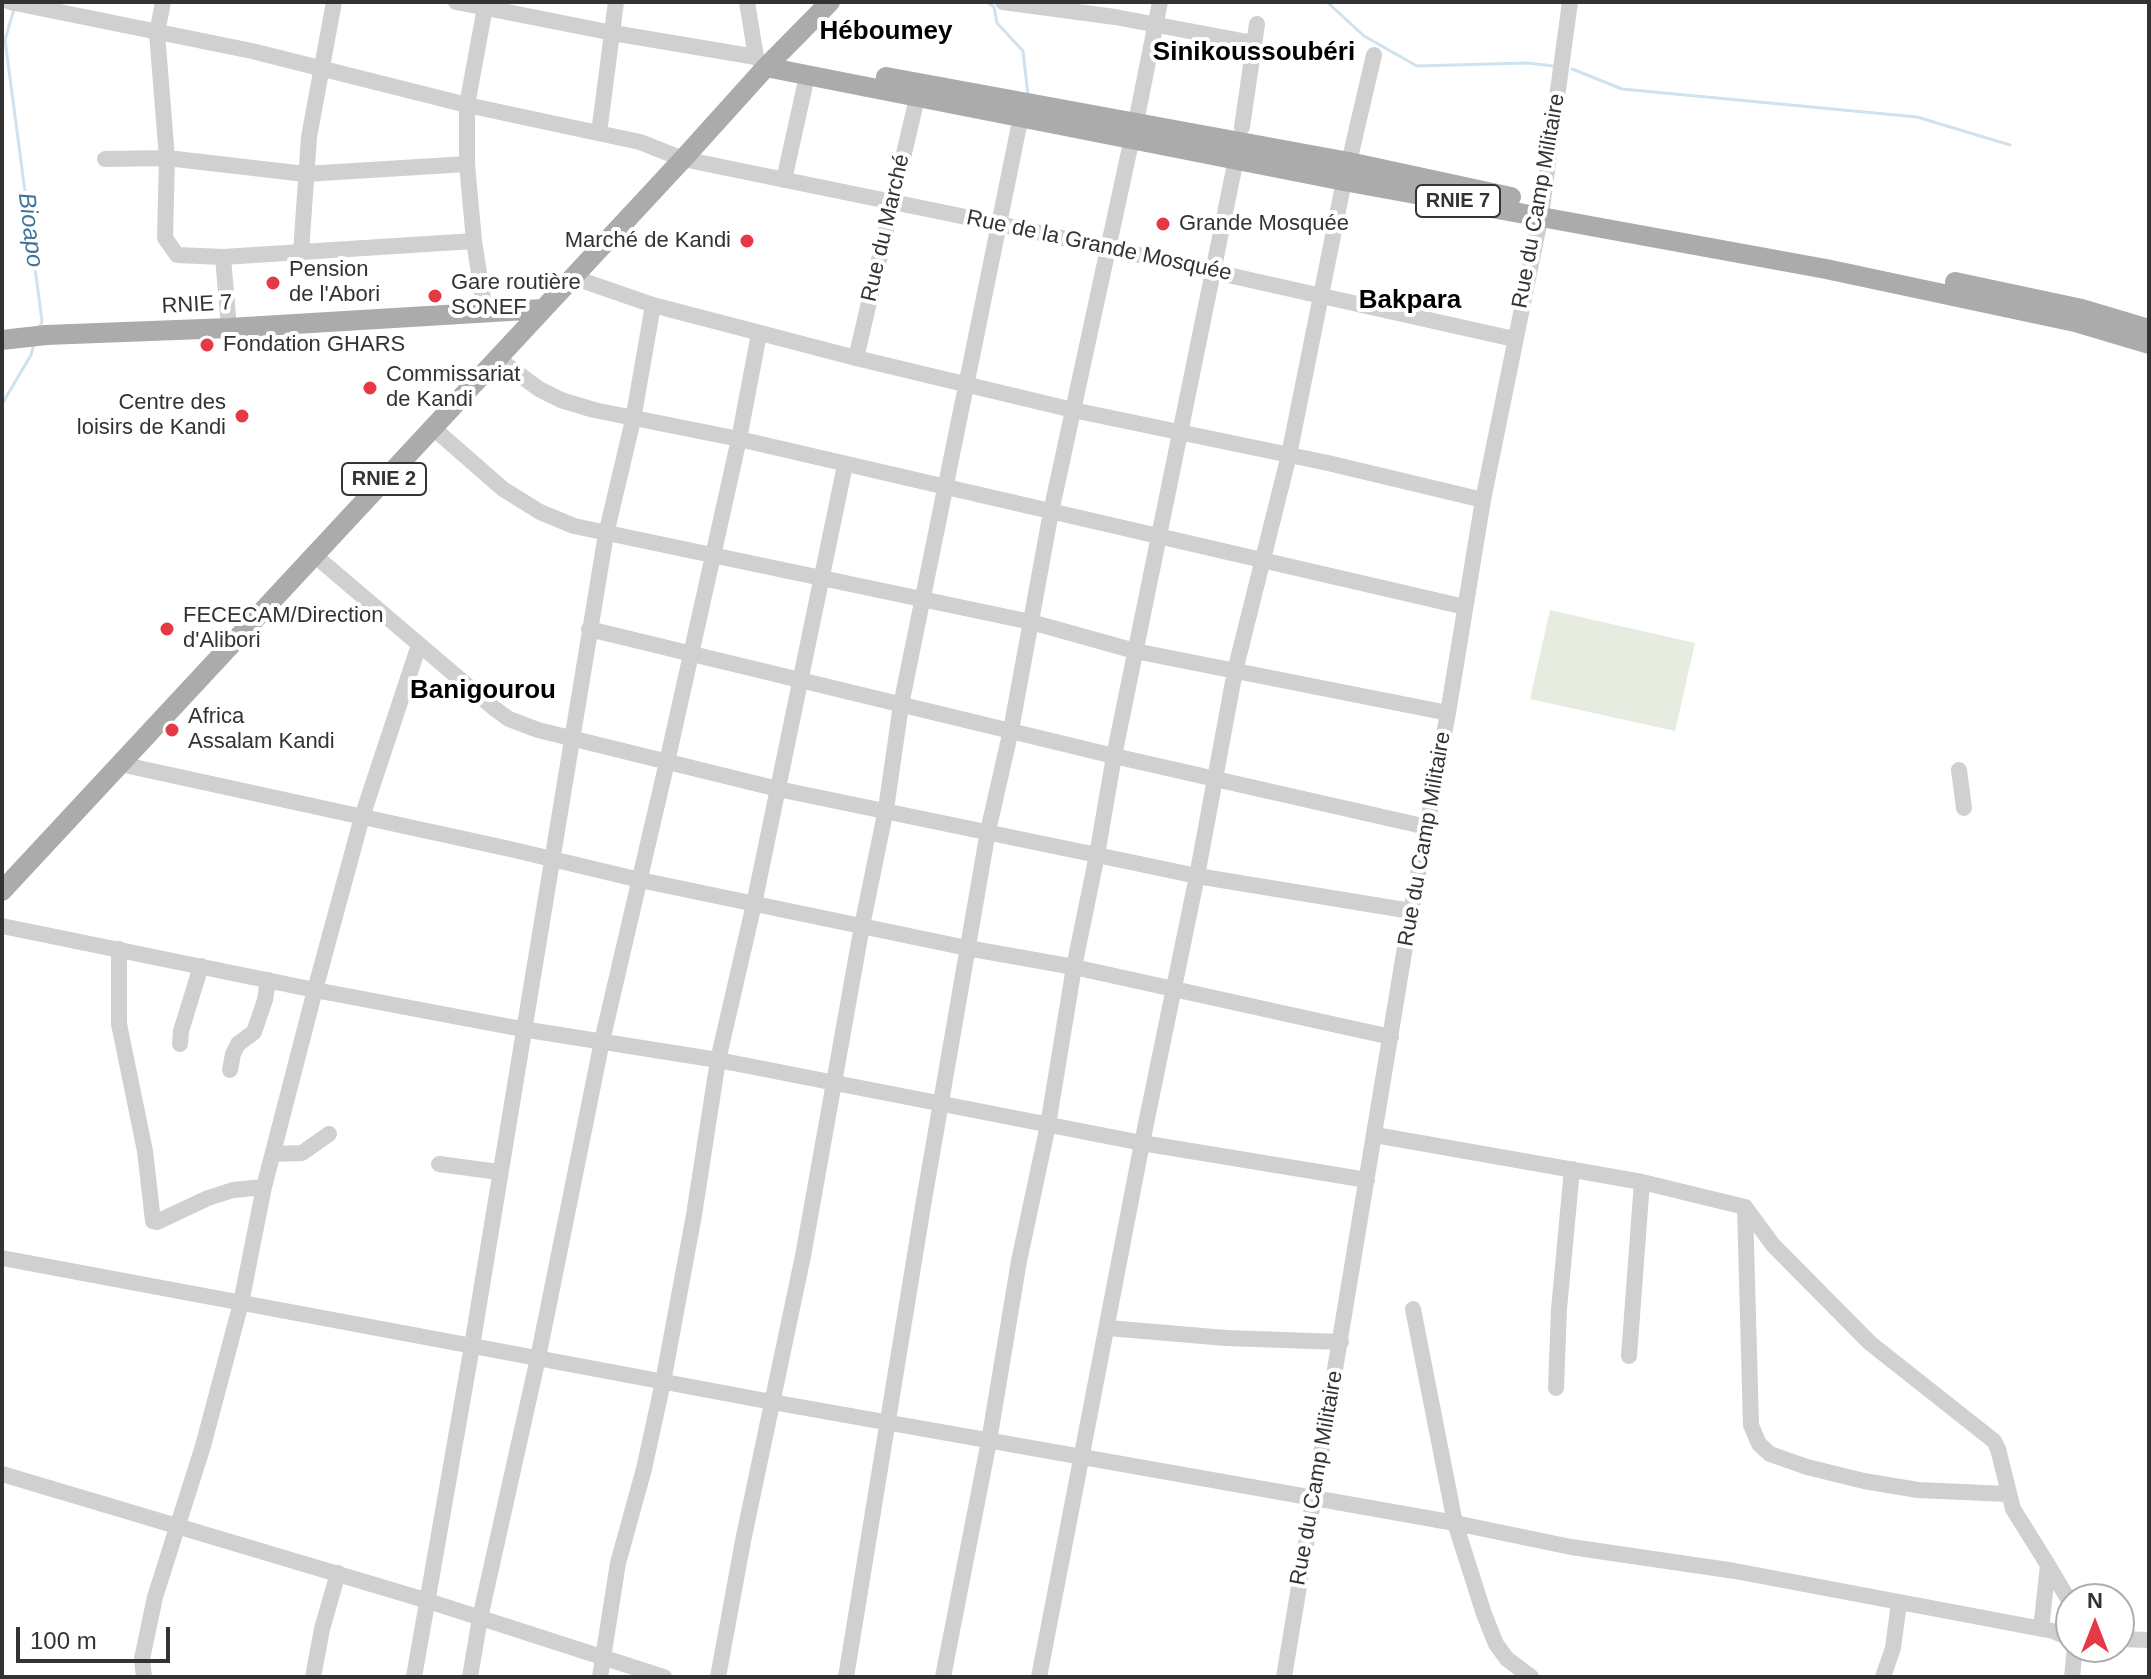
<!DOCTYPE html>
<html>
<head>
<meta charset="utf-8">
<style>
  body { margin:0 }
  #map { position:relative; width:2151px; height:1679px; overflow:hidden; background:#fff; font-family:Arial,sans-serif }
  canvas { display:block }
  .frame { position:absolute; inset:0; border:4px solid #333; pointer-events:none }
  .north { position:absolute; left:2055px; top:1583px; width:80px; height:80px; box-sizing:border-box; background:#fff; border:2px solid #adadad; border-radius:50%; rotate:0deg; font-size:22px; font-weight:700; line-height:32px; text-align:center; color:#333 }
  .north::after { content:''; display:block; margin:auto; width:28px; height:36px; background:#e63946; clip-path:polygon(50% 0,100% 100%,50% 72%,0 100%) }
  .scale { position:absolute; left:16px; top:1627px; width:154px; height:36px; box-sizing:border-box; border:4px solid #333; border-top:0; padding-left:10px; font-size:24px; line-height:28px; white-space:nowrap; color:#333; -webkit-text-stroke:6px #fff; paint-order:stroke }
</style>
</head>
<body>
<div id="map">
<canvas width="2151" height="1679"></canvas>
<div class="frame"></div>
<div class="north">N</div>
<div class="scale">100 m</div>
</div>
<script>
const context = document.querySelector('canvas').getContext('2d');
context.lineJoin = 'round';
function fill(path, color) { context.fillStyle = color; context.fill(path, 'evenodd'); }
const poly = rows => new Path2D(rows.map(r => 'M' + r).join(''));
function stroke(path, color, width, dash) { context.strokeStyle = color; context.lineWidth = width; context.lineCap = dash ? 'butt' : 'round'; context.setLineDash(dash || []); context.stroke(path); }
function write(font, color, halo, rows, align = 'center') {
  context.font = font + ' Arial,sans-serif'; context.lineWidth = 8; context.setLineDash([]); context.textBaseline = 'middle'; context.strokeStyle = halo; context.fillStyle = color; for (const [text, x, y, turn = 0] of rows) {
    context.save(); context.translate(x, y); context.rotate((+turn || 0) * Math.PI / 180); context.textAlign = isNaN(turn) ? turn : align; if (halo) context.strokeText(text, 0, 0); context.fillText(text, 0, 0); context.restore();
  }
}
const green = poly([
  [1550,610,1695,643,1675,731,1530,699]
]);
const stream = poly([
  [987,2,994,7,997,23,1023,51,1028,95],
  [1327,2,1364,36,1417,66,1527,63,1554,66],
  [14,9,5,40,42,321,39,329],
  [1572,69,1622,89,1917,117,2010,145],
  [2,404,31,355,34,344]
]);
const minor = poly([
  [10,2,252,51,467,105,640,142,683,159,1000,224,1514,339],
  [163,2,157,33,167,158,165,238,177,255,223,257,474,241],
  [456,2,613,33,756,57,766,67],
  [747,2,756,57],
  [1003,2,1115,17,1253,43],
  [1136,122,1160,2],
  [1242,127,1257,24],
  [599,133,616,2],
  [105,159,167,158,305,174,467,164],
  [1349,162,1374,55],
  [784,180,807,76],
  [301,252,309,137,334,2],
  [223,257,229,328],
  [572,277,653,305,856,358,1073,410,1328,463,1483,500],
  [485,312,474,241,467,164,467,105,486,2],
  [497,358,539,389,561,400,594,410,739,439,1465,607],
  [856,358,917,98],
  [432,427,503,489,540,512,574,526,1031,622,1135,651,1448,713],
  [313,554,495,709,509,719,538,730,778,789,1097,855,1197,876,1411,911],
  [589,629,1114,756,1427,827],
  [120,764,510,849,640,880,967,948,1074,967,1391,1037],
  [1959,770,1964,808],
  [2,926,315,990,522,1029,718,1060,1142,1143,1367,1180],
  [119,949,119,1024,145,1151,153,1221,157,1222,208,1198,233,1190,264,1187],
  [180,1044,181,1031,201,966],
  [230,1070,233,1054,238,1044,254,1032,265,1000,268,980],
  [1375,1135,1642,1182,1745,1207,1751,1425,1759,1444,1770,1454,1807,1467,1864,1481,1918,1490,2008,1494],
  [273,1154,302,1153,329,1134],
  [439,1164,499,1172],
  [1745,1207,1773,1245,1870,1343,1994,1441,1998,1449,2013,1509,2048,1565,2041,1629],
  [2,1258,772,1402,1455,1523,1571,1547,1735,1571,2053,1631,2071,1639],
  [1413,1309,1455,1523,1484,1614,1496,1644,1507,1659,1531,1677],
  [1108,1328,1226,1338,1341,1342],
  [1629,1356,1642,1182],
  [1556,1388,1559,1309,1572,1169],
  [2,1474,425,1600,664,1677],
  [2048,1565,2071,1604],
  [2119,1639,2149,1640],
  [144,1677,142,1659,155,1597,203,1446,241,1303,264,1187,315,990,362,817,419,645],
  [313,1677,322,1629,338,1573],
  [414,1677,472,1346,606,534,633,420,653,305],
  [470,1677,480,1618,538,1358,602,1041,667,762,739,439,759,334],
  [600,1677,618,1563,644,1469,663,1382,694,1215,718,1060,754,904,845,465],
  [718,1677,743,1541,803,1256,862,926,886,809,901,705,1021,116],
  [846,1677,923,1206,988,831,1011,730,1051,512,1132,138],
  [943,1677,989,1441,1019,1261,1048,1125,1074,967,1097,855,1114,756,1236,159],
  [1039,1677,1142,1143,1197,876,1235,671,1289,455,1344,181],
  [1284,1677,1411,911,1448,713,1483,500,1541,215,1570,2],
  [1883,1677,1893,1648,1899,1603],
  [2072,1677,2075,1647]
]);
const major = poly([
  [766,67,1344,181,1826,269,2075,322,2149,344],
  [886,77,1349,162,1511,197],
  [1955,282,2082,309,2149,329],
  [2,340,46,335,229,328,543,309],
  [2,891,683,159,766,67,830,2]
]);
const markers = [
  [1163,224,8,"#e63946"],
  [747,241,8,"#e63946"],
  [273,283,8,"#e63946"],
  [435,296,8,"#e63946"],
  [207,345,8,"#e63946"],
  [370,388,8,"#e63946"],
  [242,416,8,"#e63946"],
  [167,629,8,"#e63946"],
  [172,730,8,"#e63946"]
];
const shields = [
  [1458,201,84],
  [384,479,84]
];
const shieldNames = [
  ["RNIE 7",1458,201],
  ["RNIE 2",384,479]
];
const streetNames = [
  ["Rue du Camp Militaire",1539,201,-80],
  ["Rue du Marché",886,228,-77],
  ["Rue de la Grande Mosquée",1099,246,12],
  ["RNIE 7",197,305,-3],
  ["Rue du Camp Militaire",1425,839,-80],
  ["Rue du Camp Militaire",1317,1478,-80]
];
const poiNames = [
  ["Grande Mosquée",1179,224],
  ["Marché de Kandi",731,241,"right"],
  ["Pension",289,270],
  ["de l'Abori",289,295],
  ["Gare routière",451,283],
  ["SONEF",451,308],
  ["Fondation GHARS",223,345],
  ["Commissariat",386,375],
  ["de Kandi",386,400],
  ["Centre des",226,403,"right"],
  ["loisirs de Kandi",226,428,"right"],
  ["FECECAM/Direction",183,616],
  ["d'Alibori",183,641],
  ["Africa",188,717],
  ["Assalam Kandi",188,742]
];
const waterNames = [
  ["Bioapo",30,230,83]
];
const quarterNames = [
  ["Héboumey",886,32],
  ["Sinikoussoubéri",1254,53],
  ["Bakpara",1410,301],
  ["Banigourou",483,691]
];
fill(green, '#e6ecdf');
stroke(stream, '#cfe2ee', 3);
stroke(minor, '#d0d0d0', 16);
stroke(major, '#ababab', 20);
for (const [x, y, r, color] of markers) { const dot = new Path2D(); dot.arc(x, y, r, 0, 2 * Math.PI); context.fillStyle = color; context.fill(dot); stroke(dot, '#fff', 3); }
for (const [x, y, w] of shields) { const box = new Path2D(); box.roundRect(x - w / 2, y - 16, w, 32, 6); context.fillStyle = '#fff'; context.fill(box); stroke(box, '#333', 2); }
write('bold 20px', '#333', null, shieldNames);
write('22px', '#333', '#fff', streetNames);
write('22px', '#333', '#fff', poiNames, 'left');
write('italic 24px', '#3f7597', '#fff', waterNames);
write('bold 26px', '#000', '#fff', quarterNames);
</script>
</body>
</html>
